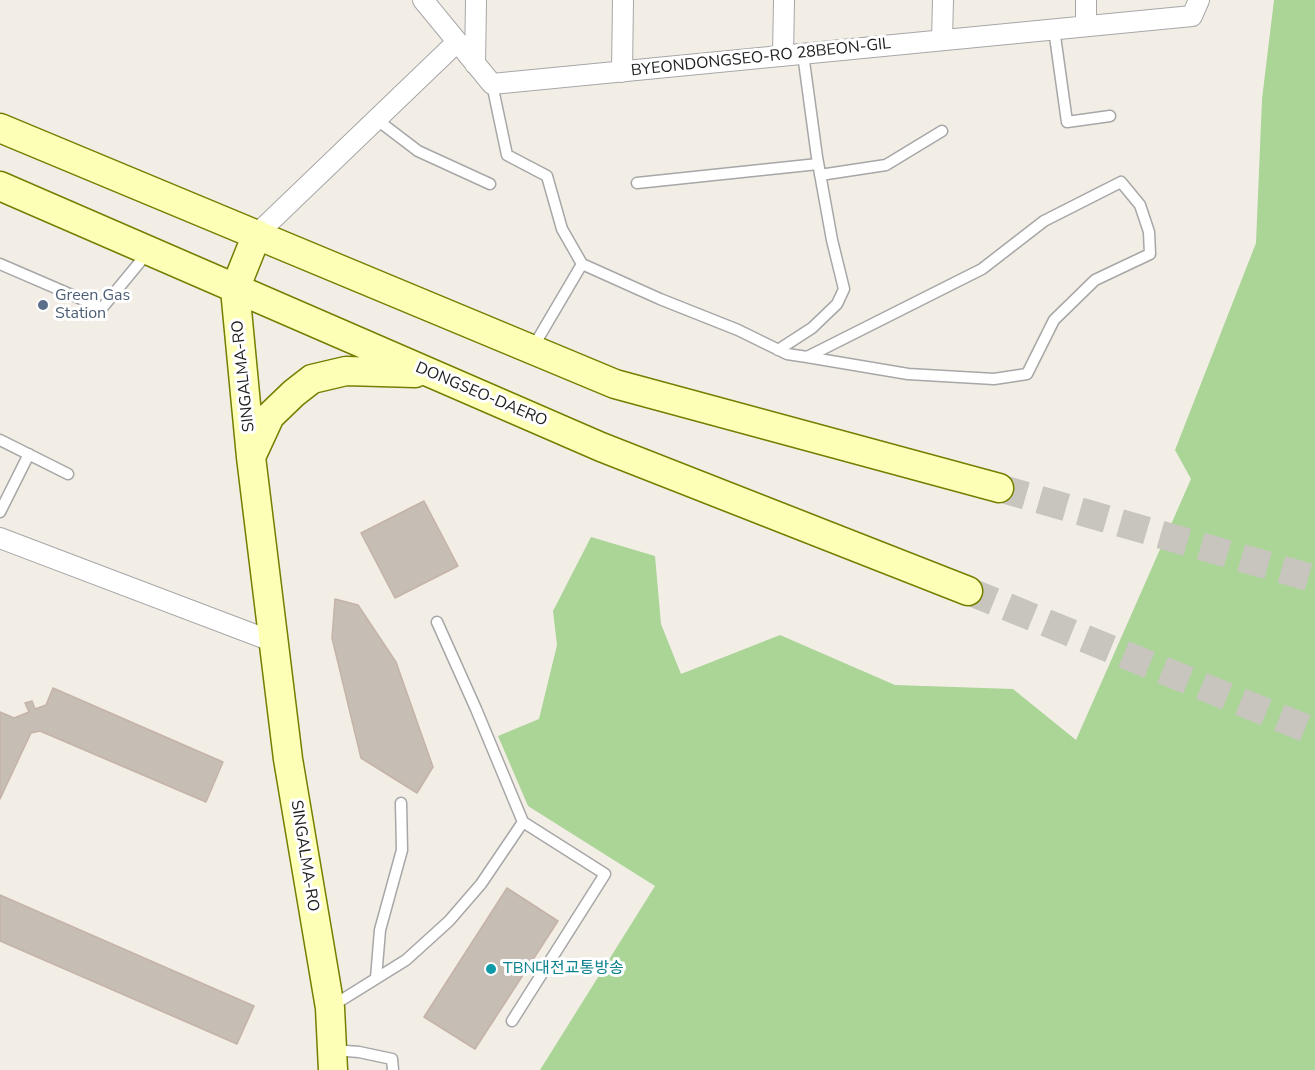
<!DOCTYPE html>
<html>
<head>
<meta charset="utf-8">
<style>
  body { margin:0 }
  canvas { display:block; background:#f2eee6 }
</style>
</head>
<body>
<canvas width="1315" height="1070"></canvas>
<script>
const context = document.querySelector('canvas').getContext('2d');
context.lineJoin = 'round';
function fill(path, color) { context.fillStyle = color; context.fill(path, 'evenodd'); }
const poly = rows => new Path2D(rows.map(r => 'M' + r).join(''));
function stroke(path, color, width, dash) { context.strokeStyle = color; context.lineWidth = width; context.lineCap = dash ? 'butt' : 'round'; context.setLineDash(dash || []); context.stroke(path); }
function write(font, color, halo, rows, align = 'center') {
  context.font = font + ' "Nunito Sans","Noto Sans KR",sans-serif'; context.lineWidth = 6; context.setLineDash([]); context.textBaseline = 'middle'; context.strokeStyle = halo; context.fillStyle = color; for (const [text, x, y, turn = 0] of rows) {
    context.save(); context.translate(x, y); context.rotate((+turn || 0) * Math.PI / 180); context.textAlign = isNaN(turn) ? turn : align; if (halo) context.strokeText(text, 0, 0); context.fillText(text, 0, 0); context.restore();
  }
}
const forest = poly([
  [1274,0,1315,0,1315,1070,540,1070,655,886,528,806,498,736,539,719,557,645,553,611,591,537,655,556,661,624,681,674,780,635,895,685,1013,689,1076,740,1191,479,1175,450,1256,243,1262,99]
]);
const building = poly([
  [424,501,458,566,395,598,361,533,424,501],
  [335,599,358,605,396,662,433,767,417,793,361,758,332,638,335,599],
  [53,688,223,762,206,802,40,731,31,733,0,799,0,712,14,718,29,712,25,703,32,701,35,709,46,705,53,688],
  [507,888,558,921,475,1049,424,1017,507,888],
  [0,895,254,1006,237,1044,0,941,0,895]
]);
const secondaryTunnel = poly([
  [999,488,1315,579],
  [968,591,1315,732]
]);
const lane = poly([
  [1054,29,1067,122,1110,116],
  [492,84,507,155,547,176,562,229,582,264],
  [376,119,418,151,490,184],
  [820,175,886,165,942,131],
  [637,183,818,164],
  [0,264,102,308,149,251],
  [532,349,582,264,660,299,738,330,787,354,807,357,982,269,1044,221,1121,182,1140,205,1149,232,1150,254,1095,280,1054,320,1027,374,994,379,908,374,807,357],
  [778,350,812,328,837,304,844,289,832,240,817,157,803,54],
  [0,440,68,474],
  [0,512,29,454],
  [437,622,476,709,523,822,605,874,512,1021],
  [376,978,380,930,402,850,401,803],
  [332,1006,406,960,449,921,481,884,523,822],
  [333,1050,359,1052,392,1059,393,1070]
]);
const street = poly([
  [423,0,492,84,1192,16,1199,0],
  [1086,26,1086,0],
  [942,40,943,0],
  [783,56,784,0],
  [475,64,476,0],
  [622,72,623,0],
  [257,234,457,42],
  [0,538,274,642]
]);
const secondary = poly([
  [0,128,615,384,999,488],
  [0,186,601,447,968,591],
  [257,234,235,289,251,457,288,759,330,1008,333,1070],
  [252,455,270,416,294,393,312,379,346,371,415,373]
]);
const markers = [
  [43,305,6,"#5c6f8a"],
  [491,969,6,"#0f9aa8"]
];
const streetNames = [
  ["BYEONDONGSEO-RO 28BEON-GIL",761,58,-6],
  ["SINGALMA-RO",244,376,-96],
  ["DONGSEO-DAERO",481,395,23],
  ["SINGALMA-RO",304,856,81]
];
const serviceNames = [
  ["Green Gas",55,296],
  ["Station",55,314]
];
const cultureNames = [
  ["TBN대전교통방송",503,969]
];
fill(forest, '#aad597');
fill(building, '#c6bdb5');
stroke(building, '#c5b3a7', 1.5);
stroke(secondaryTunnel, '#c8c5be', 28, [28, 14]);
stroke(lane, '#a7a7a7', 13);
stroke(street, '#a7a7a7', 22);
stroke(secondary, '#747f00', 31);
stroke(lane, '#fff', 10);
stroke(street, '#fff', 20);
stroke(secondary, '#fdffb7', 28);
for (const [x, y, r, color] of markers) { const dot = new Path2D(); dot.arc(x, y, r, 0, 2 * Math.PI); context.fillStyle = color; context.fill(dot); stroke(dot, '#fff', 2); }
write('16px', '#202020', '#fff', streetNames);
write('16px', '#4e5e75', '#fff', serviceNames, 'left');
write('16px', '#0d838f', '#fff', cultureNames, 'left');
</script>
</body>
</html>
